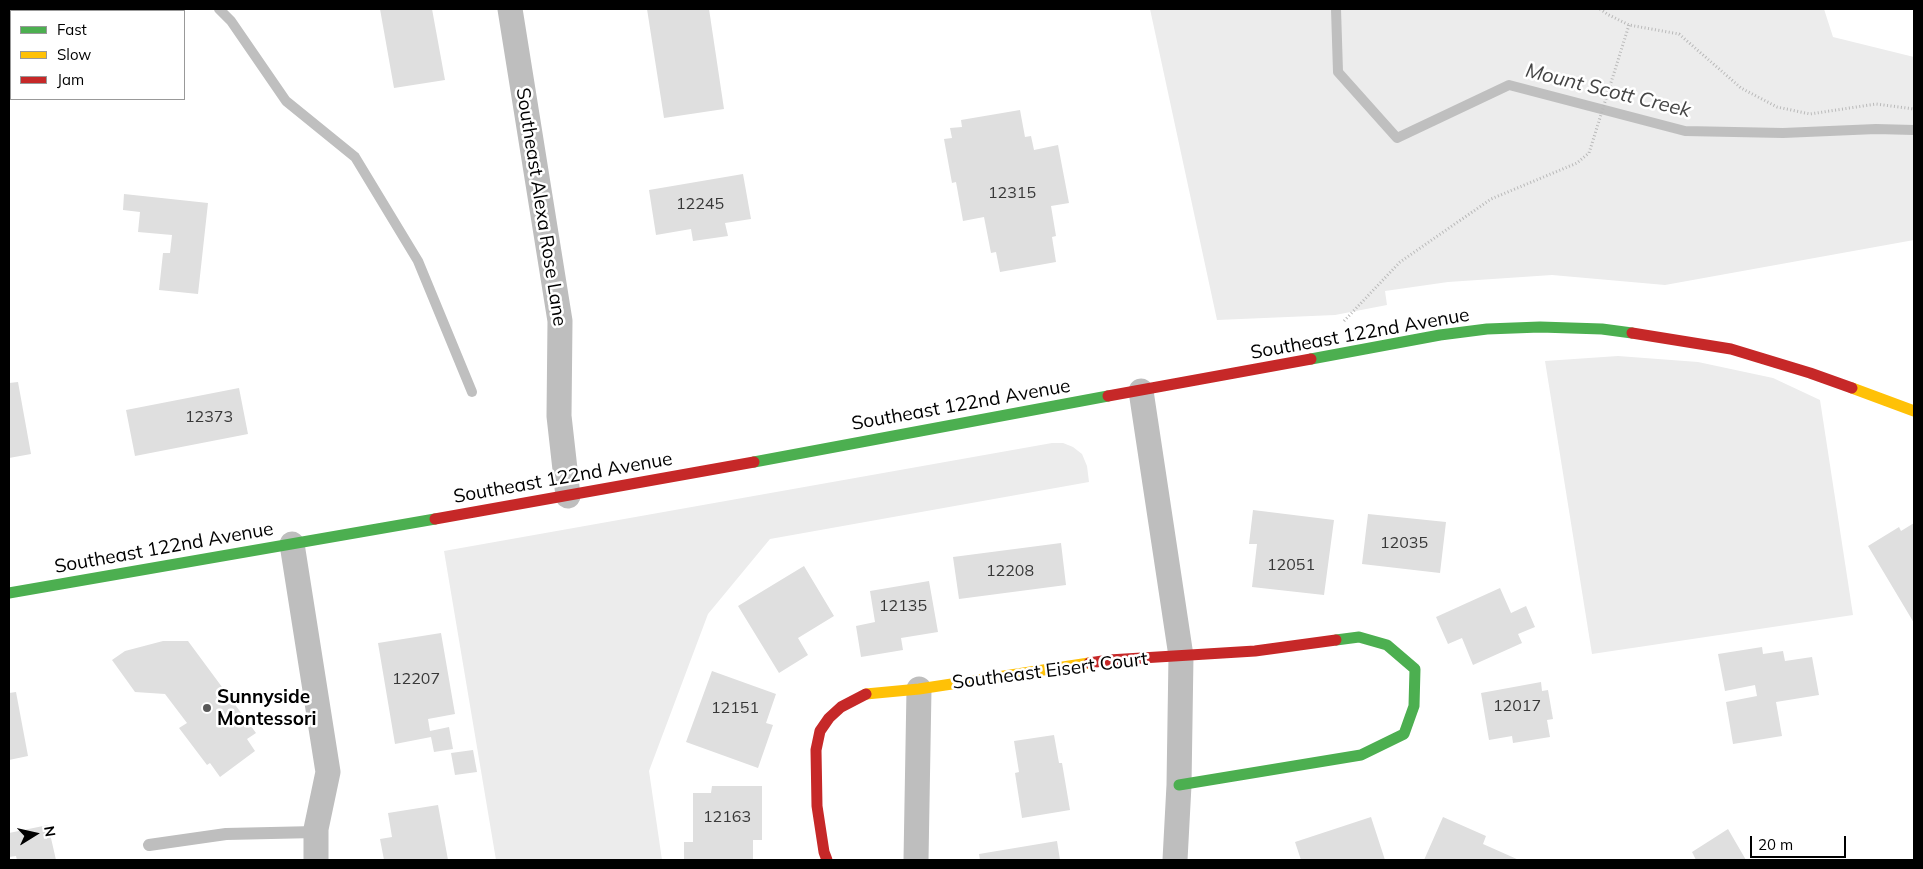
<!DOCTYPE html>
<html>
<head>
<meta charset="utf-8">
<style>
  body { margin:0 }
  #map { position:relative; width:1923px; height:869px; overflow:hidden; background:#fff; font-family:Mulish,sans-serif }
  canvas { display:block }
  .frame { position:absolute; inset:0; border:10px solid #000; pointer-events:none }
  .legend { position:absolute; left:10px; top:10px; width:175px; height:90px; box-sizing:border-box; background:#fff; border:1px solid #999; margin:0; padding:6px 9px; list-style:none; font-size:15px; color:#000 }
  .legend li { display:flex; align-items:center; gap:10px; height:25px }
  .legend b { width:25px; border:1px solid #999 }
  .north { position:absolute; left:10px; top:809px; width:50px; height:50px; -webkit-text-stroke:4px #fff; paint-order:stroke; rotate:80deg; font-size:14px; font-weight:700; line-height:20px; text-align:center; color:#000 }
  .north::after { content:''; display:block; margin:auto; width:18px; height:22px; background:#000; clip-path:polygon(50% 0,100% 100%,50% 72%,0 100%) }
  .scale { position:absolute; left:1750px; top:836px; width:96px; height:22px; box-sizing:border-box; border:2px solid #000; border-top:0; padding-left:6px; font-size:15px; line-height:18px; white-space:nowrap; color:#000; -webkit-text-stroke:4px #fff; paint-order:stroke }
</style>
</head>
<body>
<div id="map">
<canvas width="1923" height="869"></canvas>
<div class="frame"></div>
<ul class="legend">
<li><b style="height:6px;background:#4caf50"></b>Fast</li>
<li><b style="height:6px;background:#ffc107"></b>Slow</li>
<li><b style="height:6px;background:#c62828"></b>Jam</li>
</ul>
<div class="north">N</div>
<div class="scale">20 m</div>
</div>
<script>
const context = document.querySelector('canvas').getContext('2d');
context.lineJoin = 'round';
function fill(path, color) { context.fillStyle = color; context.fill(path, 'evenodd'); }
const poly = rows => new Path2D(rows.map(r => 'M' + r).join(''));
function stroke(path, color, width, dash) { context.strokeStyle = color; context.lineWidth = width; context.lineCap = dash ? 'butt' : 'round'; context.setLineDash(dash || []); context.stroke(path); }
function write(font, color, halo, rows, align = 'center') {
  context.font = font + ' Mulish,sans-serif'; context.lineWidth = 5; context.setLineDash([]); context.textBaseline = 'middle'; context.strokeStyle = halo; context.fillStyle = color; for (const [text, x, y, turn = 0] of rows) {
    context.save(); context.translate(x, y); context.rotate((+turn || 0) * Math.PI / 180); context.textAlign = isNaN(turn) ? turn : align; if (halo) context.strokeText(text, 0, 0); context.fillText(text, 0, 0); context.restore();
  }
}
const green = poly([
  [1150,9,1824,9,1833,37,1914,57,1914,240,1665,285,1552,275,1448,282,1385,291,1387,305,1335,315,1217,320],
  [1618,356,1698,362,1773,378,1820,400,1853,615,1592,654,1545,361],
  [1052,443,1063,443,1073,447,1082,454,1087,466,1089,482,770,539,708,614,649,771,662,860,496,860,444,551]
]);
const stream = poly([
  [219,9,231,21,286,101,355,157,418,261,472,392],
  [1336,9,1338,72,1397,138,1509,85,1685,131,1783,133,1876,129,1914,130]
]);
const building = poly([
  [9,9,12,9,13,11,11,11,11,57,9,57],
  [380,9,432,9,445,80,394,88],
  [647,9,709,9,724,109,664,118],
  [1020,110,1025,137,1031,136,1034,150,1058,145,1069,203,1051,206,1056,236,1052,237,1056,262,1000,272,996,252,991,253,984,217,963,221,956,182,952,183,944,139,952,138,950,128,962,127,961,120],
  [743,174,751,219,725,223,728,236,693,241,691,229,656,235,649,190],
  [124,194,208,203,198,294,159,290,163,253,170,253,172,235,138,232,140,212,123,210],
  [18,382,31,454,9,458,9,383],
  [239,388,248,434,135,456,126,410],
  [1253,510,1334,520,1324,595,1252,587,1257,544,1249,544],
  [1368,514,1446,522,1440,573,1362,564],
  [1914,523,1914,623,1868,546,1899,527,1901,531],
  [1061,543,1066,585,959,599,953,557],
  [804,566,834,616,798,638,808,655,779,673,738,606],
  [929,581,938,632,901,638,903,650,861,657,856,626,875,622,870,591],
  [1500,588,1511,613,1526,606,1535,627,1518,634,1522,643,1473,665,1462,638,1448,644,1436,617],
  [441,633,455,714,428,719,430,731,449,727,453,749,434,752,431,737,395,744,378,643],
  [163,641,188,641,256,733,247,739,255,751,220,777,210,763,207,765,179,728,187,723,165,694,135,692,112,660,125,651],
  [1762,647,1763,654,1783,651,1785,661,1812,657,1819,695,1776,702,1782,736,1733,744,1726,702,1757,696,1755,685,1725,691,1718,654],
  [712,671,776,694,766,723,773,725,758,768,686,742],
  [1541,682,1542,691,1548,690,1553,719,1547,720,1550,737,1513,743,1512,736,1489,740,1481,693],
  [16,692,28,756,9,760,9,693],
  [1054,735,1059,763,1062,763,1070,810,1022,818,1015,773,1019,772,1014,741],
  [473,750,477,772,455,775,451,753],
  [712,786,762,786,762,840,753,840,753,860,684,860,684,842,693,842,693,793,711,793],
  [438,805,448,860,384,860,380,839,392,837,388,813],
  [1371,817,1385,860,1301,860,1295,842],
  [1443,817,1486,836,1483,844,1519,860,1424,860],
  [48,825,56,860,17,860,16,856,9,857,9,833],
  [1728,829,1746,860,1696,860,1692,852],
  [1057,841,1060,860,980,860,979,854]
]);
const path = poly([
  [1600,9,1607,14,1629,25,1679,34,1741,88,1777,107,1810,114,1876,104,1914,109],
  [1344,321,1400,262,1491,199,1577,163,1589,153,1629,25]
]);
const lane = poly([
  [149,845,226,834,316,832]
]);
const street = poly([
  [510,9,560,321,559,416,568,496],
  [1141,391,1181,656,1179,785,1175,860],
  [292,544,328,772,316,829,316,860],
  [916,860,919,689]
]);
const fast = poly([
  [1311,359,1440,335,1487,329,1540,327,1602,329,1632,333],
  [754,462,1108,396],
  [9,593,435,519],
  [1179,785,1361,755,1404,734,1414,706,1415,669,1387,645,1359,637,1336,640]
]);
const slow = poly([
  [1852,388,1914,411],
  [866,694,919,689,1089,663]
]);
const jam = poly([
  [1632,333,1731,349,1810,373,1852,388],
  [1108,396,1311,359],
  [435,519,754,462],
  [1089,663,1109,660,1255,651,1336,640],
  [827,860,824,852,817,806,816,750,820,731,829,718,841,707,866,694]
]);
const markers = [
  [207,708,5,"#595959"]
];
const numberNames = [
  ["12315",1012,193],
  ["12245",700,204],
  ["12373",209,417],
  ["12035",1404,543],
  ["12051",1291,565],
  ["12208",1010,571],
  ["12135",903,606],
  ["12207",416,679],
  ["12017",1517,706],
  ["12151",735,708],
  ["12163",727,817]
];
const streetNames = [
  ["Southeast Alexa Rose Lane",541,207,81],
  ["Southeast 122nd Avenue",1360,334,-10],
  ["Southeast 122nd Avenue",961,405,-10],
  ["Southeast 122nd Avenue",563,478,-10],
  ["Southeast 122nd Avenue",164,548,-10],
  ["Southeast Eisert Court",1050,671,-7]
];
const poiNames = [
  ["Sunnyside",217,697],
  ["Montessori",217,719]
];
const waterNames = [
  ["Mount Scott Creek",1608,91,14]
];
fill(green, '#ececec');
stroke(stream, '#bfbfbf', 10);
fill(building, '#dfdfdf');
stroke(path, '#b9b9b9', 3, [1, 2.5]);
stroke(lane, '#bebebe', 12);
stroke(street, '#bebebe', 25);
stroke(fast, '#4caf50', 11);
stroke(slow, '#ffc107', 11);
stroke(jam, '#c62828', 11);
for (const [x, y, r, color] of markers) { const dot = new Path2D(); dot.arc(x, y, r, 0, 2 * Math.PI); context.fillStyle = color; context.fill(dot); stroke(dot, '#fff', 2); }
write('16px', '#383838', null, numberNames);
write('19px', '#000', '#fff', streetNames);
write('bold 19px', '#000', '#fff', poiNames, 'left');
write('italic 20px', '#444', '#fff', waterNames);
</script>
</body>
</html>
